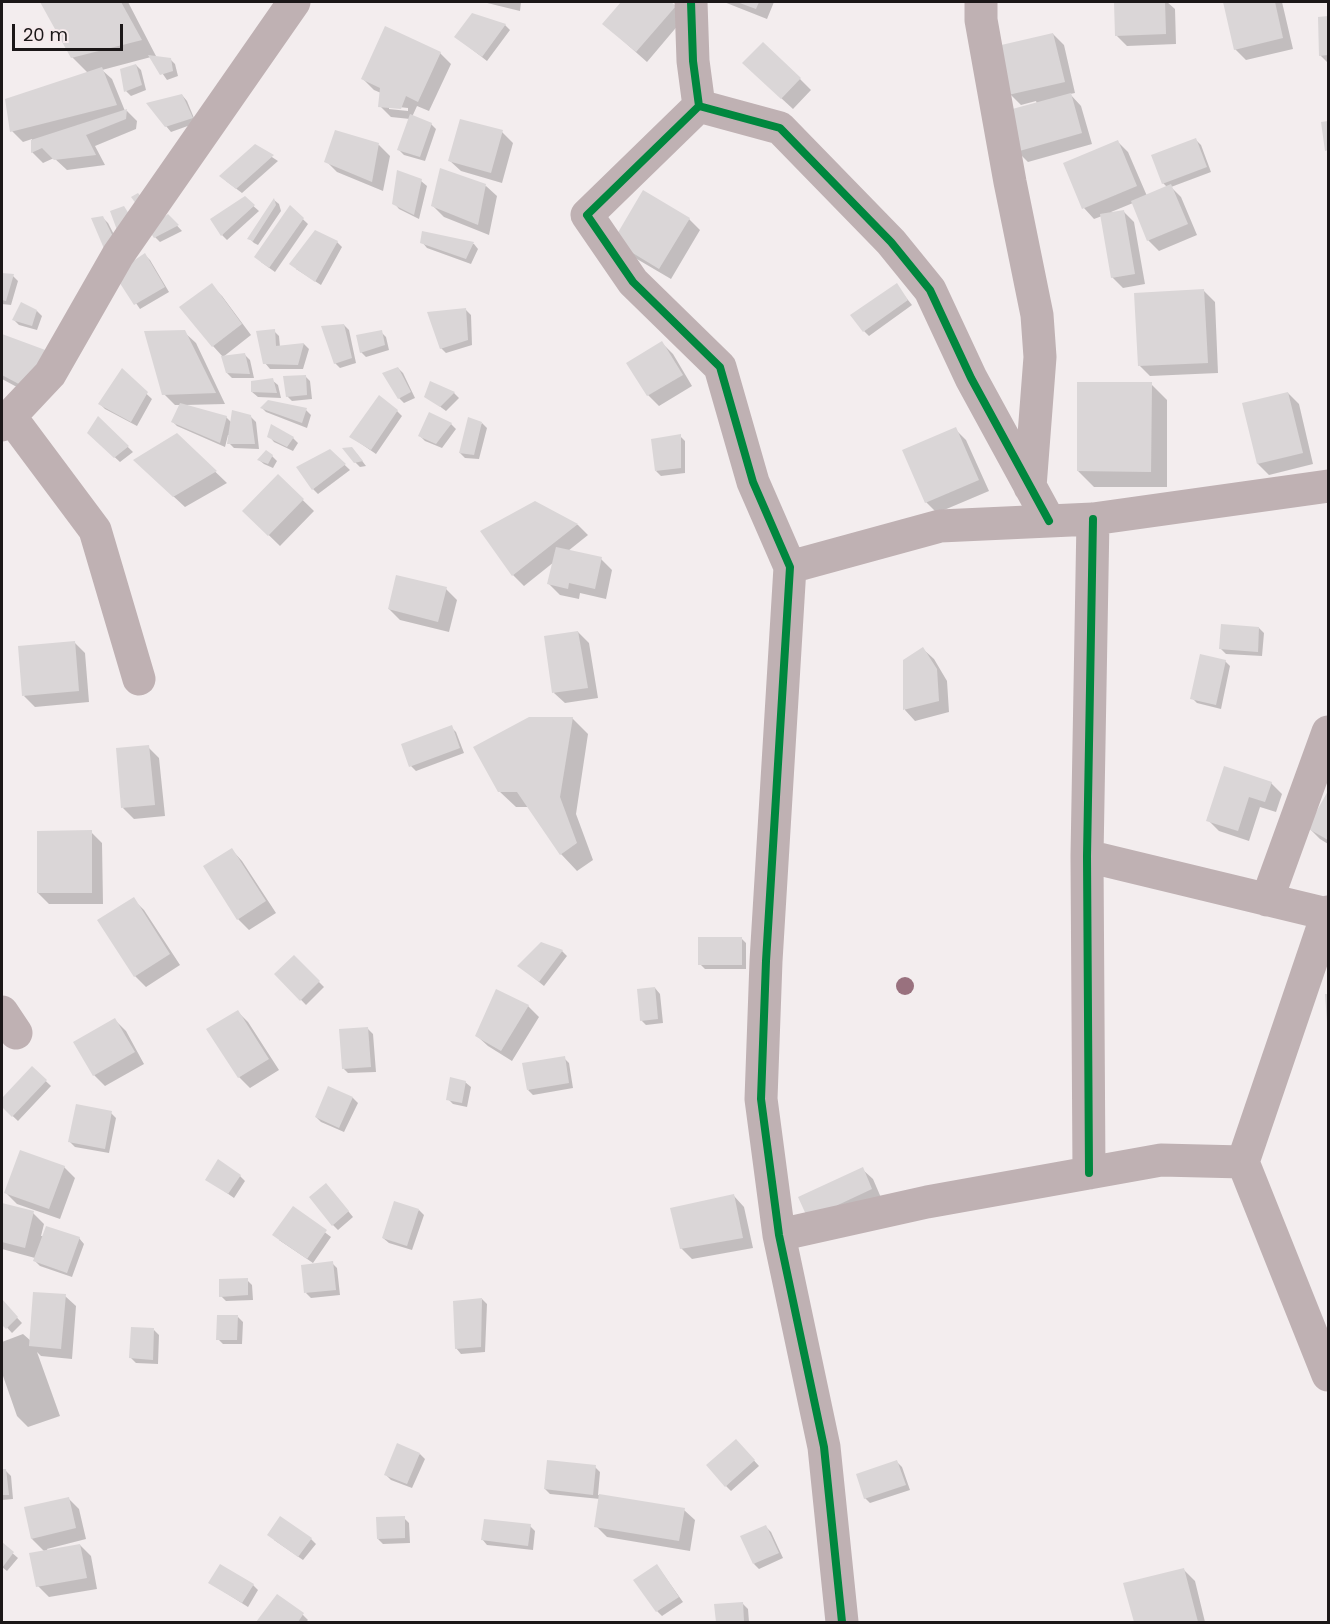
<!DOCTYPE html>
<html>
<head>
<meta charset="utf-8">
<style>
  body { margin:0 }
  #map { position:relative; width:1330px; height:1624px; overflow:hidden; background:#f3edee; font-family:Poppins,sans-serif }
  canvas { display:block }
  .frame { position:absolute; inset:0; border:3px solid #1b1718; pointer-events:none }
  .scale { position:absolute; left:12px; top:24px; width:111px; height:27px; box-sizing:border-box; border:3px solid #1b1718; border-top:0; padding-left:8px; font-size:18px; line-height:21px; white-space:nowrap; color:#1b1718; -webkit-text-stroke:4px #f6eaec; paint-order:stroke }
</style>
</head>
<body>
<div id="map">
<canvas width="1330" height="1624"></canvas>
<div class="frame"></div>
<div class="scale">20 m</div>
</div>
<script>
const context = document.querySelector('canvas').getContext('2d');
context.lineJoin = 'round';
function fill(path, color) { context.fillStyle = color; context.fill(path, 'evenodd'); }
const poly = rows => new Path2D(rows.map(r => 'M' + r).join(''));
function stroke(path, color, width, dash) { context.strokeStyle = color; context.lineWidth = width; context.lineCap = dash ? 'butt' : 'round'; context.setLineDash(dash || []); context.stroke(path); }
const shadow = poly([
  [42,2,128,2,157,58,170,59,175,64,178,76,167,80,151,57,102,70,112,79,125,111,127,111,137,121,136,129,95,146,105,165,67,170,54,158,43,163,32,152,32,139,23,142,12,131,88,73,72,57],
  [483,2,521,2,520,11],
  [623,2,669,2,685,17,647,62,604,24],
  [724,2,774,2,767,19],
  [1115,2,1167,2,1175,9,1176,44,1127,46,1116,35],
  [1224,2,1282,2,1293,49,1246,60,1235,49],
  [1319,18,1328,18,1328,63,1320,55],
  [505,25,510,30,487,61,456,37],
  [385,28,440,53,451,64,429,111,417,106,412,117,431,124,436,129,425,161,404,155,399,150,410,119,391,117,380,106,381,93,374,90,363,79],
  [389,106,408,108,408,111,389,109],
  [1053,34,1064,45,1075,93,1070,94,1081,106,1092,144,1028,162,1017,151,1037,104,1036,101,1021,105,1010,94],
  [136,65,141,70,146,90,131,96,126,91],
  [755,74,800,79,811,90,793,109],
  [182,95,187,101,196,123,171,132,166,126],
  [502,132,513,143,502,183,461,171,450,161],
  [1196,140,1201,145,1211,172,1171,187,1181,197,1197,235,1159,251,1148,240,1133,203,1111,212,1124,212,1134,222,1145,284,1123,288,1112,277,1102,216,1094,219,1084,208,1065,164,1117,141,1128,152,1147,196,1167,187,1163,183],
  [379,145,390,156,383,191,337,172,326,161],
  [255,146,278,161,242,193,226,181],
  [421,181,427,186,419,219,399,209,394,203],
  [486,186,497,196,489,235,444,217,433,206],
  [244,198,259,211,227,240,222,235],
  [274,200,279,204,281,211,258,245,254,243,249,238],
  [290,207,308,224,275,272,261,262],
  [168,216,182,231,160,242,155,237],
  [103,218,108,223,123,252,114,262],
  [689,219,700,230,671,279,625,252],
  [316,232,337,242,342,247,321,285,296,269],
  [423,233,474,244,478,249,471,264,427,248,422,242],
  [145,255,150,260,169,292,140,309,116,274],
  [2,274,13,276,18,281,11,305,2,304],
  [211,285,222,296,251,335,223,357,213,346],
  [896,285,912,305,869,336,864,331],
  [1204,291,1215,302,1218,373,1150,376,1139,365],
  [466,310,471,315,472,345,446,353,441,348],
  [37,311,42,316,37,330,19,325,14,320],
  [344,325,349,330,356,363,340,368,335,363],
  [274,331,279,336,280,347,304,344,309,349,303,369,270,369,265,363],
  [184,332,196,343,225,404,185,405,226,417,232,423,250,416,256,422,259,449,234,448,229,443,230,435,228,435,225,447,177,426,172,421,181,405,175,405,164,394],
  [381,332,386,337,389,350,366,357,361,352],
  [2,335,48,353,41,400,2,379],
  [662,343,673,354,692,386,659,406,648,395],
  [245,355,250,360,254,378,232,378,227,373],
  [398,368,403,373,415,398,404,403,399,398],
  [122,371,152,399,137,426,105,409,100,404],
  [305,376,310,381,312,399,292,401,287,396],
  [272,380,278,385,281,398,258,397,252,392],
  [1151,384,1167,400,1167,487,1094,487,1078,471],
  [454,393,459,398,446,411,426,396],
  [1288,393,1299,404,1313,464,1269,475,1258,464,1244,404],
  [262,408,306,410,311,415,307,428,266,412],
  [397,411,402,416,376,454,351,437],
  [98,418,133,452,120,462,94,438],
  [482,423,487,428,479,459,465,458,460,453],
  [451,424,456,429,442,448,425,441,420,436],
  [272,426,293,438,298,443,293,451,274,442,269,436],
  [955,429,966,440,989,491,937,513,926,502],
  [177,435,227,483,185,507,146,471],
  [680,436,685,441,685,473,661,476,656,471],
  [329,450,350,470,318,494,313,489],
  [357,454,366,466,360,467,355,462],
  [272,456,277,461,273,468,264,464,259,460],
  [278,476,314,511,280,546,244,511],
  [535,502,578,525,588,535,568,551,601,559,612,570,606,599,580,593,579,599,560,595,549,584,554,562,524,586,513,575],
  [446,589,457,600,449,632,400,620,389,609],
  [1259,628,1264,633,1262,656,1226,654,1221,649],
  [578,632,589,643,598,698,565,703,554,693],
  [74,642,85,653,89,702,35,707,24,696],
  [923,649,934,659,947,681,949,712,915,721,905,710,905,660],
  [1225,661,1230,666,1221,709,1197,703,1192,698],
  [572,718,588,734,576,814,593,860,577,871,561,854,529,807,516,807,499,791],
  [451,727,456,732,464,753,416,771,411,766],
  [148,747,159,758,165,816,134,819,123,808],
  [1271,783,1282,794,1276,812,1260,807,1249,841,1219,831,1208,820],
  [1328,794,1328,844,1320,839,1309,828],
  [91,832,102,843,103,904,49,904,38,893],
  [232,850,242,861,276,913,249,930,238,919],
  [133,899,144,910,180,965,146,987,135,976],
  [741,938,746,943,746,969,705,969,700,964],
  [562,951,567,956,544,986,519,966],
  [294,957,324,987,306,1005,276,974],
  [655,988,660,994,663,1023,646,1025,641,1020],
  [1327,996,1328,996,1328,1054],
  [528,1006,539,1017,512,1061,488,1046,477,1036],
  [237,1011,248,1022,279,1070,250,1088,239,1077],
  [115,1020,126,1031,144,1064,105,1086,94,1075],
  [368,1029,373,1034,376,1072,348,1073,343,1068],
  [564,1058,569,1063,573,1088,533,1095,528,1090],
  [32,1068,51,1086,18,1121,2,1106,2,1101],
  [465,1082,471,1087,467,1107,453,1104,448,1099],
  [329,1088,353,1098,358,1103,344,1132,321,1122,316,1117],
  [111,1113,116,1118,109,1153,75,1147,70,1142],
  [64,1167,75,1178,60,1219,17,1204,6,1193],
  [862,1169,873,1179,882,1200,820,1229],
  [240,1176,245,1181,234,1198,207,1179],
  [331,1190,353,1217,338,1230,333,1225],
  [734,1196,744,1207,753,1248,692,1259,681,1248],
  [2,1205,33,1213,44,1224,41,1236,79,1238,84,1244,72,1277,40,1266,35,1261,35,1258,2,1249],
  [293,1208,331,1237,313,1263,279,1240],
  [419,1210,424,1215,412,1250,389,1243,383,1238],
  [332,1263,337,1268,340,1295,311,1298,306,1293],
  [247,1280,252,1285,253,1300,226,1301,221,1296],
  [65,1296,76,1306,72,1359,41,1356,37,1352,60,1416,28,1427,17,1416,2,1373,2,1342,23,1334,31,1341],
  [482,1299,487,1304,485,1352,461,1354,456,1348],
  [2,1302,22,1323,12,1333,2,1322],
  [238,1317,243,1322,242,1344,223,1344,218,1339],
  [154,1330,159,1335,158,1364,136,1363,131,1358],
  [741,1446,759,1466,731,1491,726,1486],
  [420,1454,425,1459,412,1488,391,1480,386,1475],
  [897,1462,902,1467,910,1490,870,1503,865,1498],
  [595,1467,600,1472,598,1495,684,1510,695,1520,690,1551,607,1537,596,1526,600,1499,550,1494,545,1489],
  [2,1471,6,1471,11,1476,13,1499,2,1500],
  [68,1498,79,1509,86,1539,47,1549,48,1551,80,1545,91,1556,97,1589,49,1597,38,1586,45,1552,32,1539,25,1508],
  [404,1518,409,1523,410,1543,383,1544,378,1539],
  [530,1526,535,1531,533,1550,487,1545,482,1539],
  [766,1527,771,1532,783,1558,759,1569,754,1564],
  [311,1539,316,1544,303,1560,274,1540],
  [2,1544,18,1558,7,1571,2,1567],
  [1184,1570,1195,1581,1205,1622,1135,1622,1125,1584],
  [661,1571,683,1602,662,1616,657,1611],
  [210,1583,253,1585,258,1590,248,1607],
  [277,1596,303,1615,308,1620,306,1622,258,1622],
  [743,1604,748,1609,749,1622,717,1622,716,1606]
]);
const building = poly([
  [40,2,121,2,142,40,71,58],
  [621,2,671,2,676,6,636,52,602,24],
  [737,2,759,2,756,9],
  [1114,2,1165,2,1166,34,1115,36],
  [1223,2,1275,2,1283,38,1234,50],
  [472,13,506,24,482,57,454,37],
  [1328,16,1328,55,1319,56,1318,17],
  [385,26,441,52,418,102,406,96,401,109,378,107,380,88,361,79],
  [1053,33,1065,82,1008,95,997,46],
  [763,42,801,78,781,99,742,63],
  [148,55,171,58,173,71,160,75],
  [136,64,142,85,124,92,120,69],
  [102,67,117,105,10,132,5,99],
  [1071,93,1082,133,1016,152,1005,111],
  [182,94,193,118,165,127,146,103],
  [127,109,126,119,86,135,96,155,54,160,42,148,31,153,31,140],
  [410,114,432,123,420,157,397,150],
  [460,119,503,130,491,173,448,161],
  [1328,121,1328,150,1325,151,1321,122],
  [335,130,379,143,372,182,324,162],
  [1196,138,1207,167,1162,184,1151,155],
  [1118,140,1137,186,1082,209,1063,163],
  [255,144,274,155,236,189,219,176],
  [440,168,486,184,478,225,431,206],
  [397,170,422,179,414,215,392,204],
  [1171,184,1188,224,1147,241,1131,201],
  [643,190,690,218,659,269,613,241],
  [138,193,147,204,140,209,131,197],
  [245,196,255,205,221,236,210,219],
  [274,198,276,205,253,241,247,239],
  [290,205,304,218,269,268,254,257],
  [124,206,134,222,117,230,110,211],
  [1124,210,1135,274,1111,278,1100,214],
  [168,214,179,225,154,238,148,229],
  [103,216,118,247,108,258,91,218],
  [315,230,338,241,315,282,289,264],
  [422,231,474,242,466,259,420,243],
  [145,253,165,287,134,305,114,274],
  [2,273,14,274,6,301,2,300],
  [212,283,242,324,212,347,179,307],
  [897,283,908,300,863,332,850,315],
  [1204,289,1208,363,1138,366,1134,293],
  [21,302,37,310,32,326,12,320],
  [466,308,468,340,440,349,427,312],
  [344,324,352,358,334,364,321,326],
  [275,329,276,346,304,343,298,365,263,364,256,331],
  [185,330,216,393,162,395,144,331],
  [382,330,385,345,360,353,356,335],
  [2,334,48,351,30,390,2,375],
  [662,341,683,375,647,396,626,363],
  [245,353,250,374,226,373,221,356],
  [398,367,411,392,398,399,382,373],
  [122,368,148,392,131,422,98,404],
  [306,375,307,395,286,397,283,376],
  [273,378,277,393,251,392,251,381],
  [430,381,455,392,440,407,424,397],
  [1077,382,1152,382,1151,472,1077,471],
  [1288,392,1303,453,1257,464,1242,403],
  [379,395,398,410,371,450,349,437],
  [268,400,307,408,302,423,260,408],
  [180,403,227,416,220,443,171,422],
  [232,410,251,415,255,444,227,444],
  [429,412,452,423,436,444,418,436],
  [98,416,129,446,114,458,87,433],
  [468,417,482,422,474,455,459,453],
  [271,424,294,437,287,447,267,437],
  [956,427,979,480,925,503,902,450],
  [177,433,217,471,173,497,133,460],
  [681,434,681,468,655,471,651,439],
  [352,447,363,461,354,463,342,448],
  [330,449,346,464,312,490,296,467],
  [266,450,273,455,268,464,257,460],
  [278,474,304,499,268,536,242,511],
  [535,501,578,524,512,576,480,531],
  [556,547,602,557,595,589,569,583,568,589,547,584],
  [396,575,447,587,438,622,388,609],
  [1221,624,1259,627,1258,652,1219,649],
  [578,631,588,688,552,693,544,636],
  [75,641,79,691,22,696,18,646],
  [923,647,937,669,939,701,903,710,903,660],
  [1200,654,1226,660,1216,705,1190,699],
  [529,717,573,717,560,797,577,843,560,855,517,792,498,792,473,747],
  [452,725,460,748,409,767,401,744],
  [149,745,155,805,121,808,116,748],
  [1224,766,1272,782,1265,802,1249,797,1238,831,1206,821],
  [1328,791,1328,840,1307,828],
  [92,830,92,893,37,893,37,831],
  [232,848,266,901,237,920,203,866],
  [134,897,170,954,134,977,97,920],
  [698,937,742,937,742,965,698,965],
  [541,942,563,950,539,982,517,966],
  [294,955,320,981,300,1001,274,974],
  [655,987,658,1019,640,1021,637,989],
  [496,989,529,1005,501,1051,475,1036],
  [1325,994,1328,994,1328,1022,1327,1022],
  [238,1010,269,1059,238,1078,206,1029],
  [115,1018,135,1052,93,1076,73,1042],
  [368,1027,371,1067,342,1069,339,1029],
  [565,1056,569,1083,527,1090,522,1063],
  [32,1066,47,1080,12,1117,2,1107,2,1098],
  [450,1077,466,1081,462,1103,446,1100],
  [328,1086,353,1097,339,1128,315,1117],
  [76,1104,112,1111,105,1149,68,1142],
  [20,1150,65,1166,49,1209,4,1193],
  [218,1159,241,1175,228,1194,205,1180],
  [863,1167,872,1189,808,1219,798,1197],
  [326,1183,349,1211,332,1226,309,1197],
  [734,1194,743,1238,680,1249,670,1208],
  [394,1201,419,1209,407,1246,382,1238],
  [2,1203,34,1211,25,1248,2,1242],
  [293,1206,327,1230,307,1259,272,1235],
  [46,1226,80,1237,67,1273,33,1261],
  [333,1261,336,1290,304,1293,301,1265],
  [248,1278,248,1295,219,1297,219,1279],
  [33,1292,66,1294,61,1349,29,1346],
  [482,1298,481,1347,455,1349,453,1301],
  [2,1299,18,1317,6,1329,2,1325],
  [217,1315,238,1315,237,1340,216,1340],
  [131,1327,154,1328,153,1360,129,1358],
  [736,1439,755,1460,725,1487,706,1465],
  [397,1443,420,1453,407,1484,384,1475],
  [547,1460,596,1465,593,1495,544,1489],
  [897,1460,906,1485,864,1499,856,1474],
  [2,1469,6,1469,9,1495,2,1495],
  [599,1494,685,1508,679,1541,594,1527],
  [69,1497,76,1528,31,1539,24,1507],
  [280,1516,312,1538,298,1557,267,1535],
  [405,1516,405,1538,377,1539,376,1517],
  [484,1519,531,1524,528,1546,481,1540],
  [766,1525,779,1553,753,1564,740,1536],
  [2,1542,14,1552,2,1568],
  [80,1544,87,1578,36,1587,29,1553],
  [220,1564,254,1584,242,1603,208,1583],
  [657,1564,679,1597,656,1612,633,1580],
  [1184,1568,1198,1622,1134,1622,1123,1583],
  [277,1594,304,1613,298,1622,256,1622],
  [743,1602,744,1622,716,1622,714,1604]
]);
const minor = poly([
  [691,2,693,61,699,106,780,128,891,242,930,290,971,378,1049,521],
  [981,2,981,20,1010,182,1037,315,1040,357,1030,487],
  [699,106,587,215,633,282,720,367,753,482,790,567,766,961,761,1099,779,1235,824,1447,842,1622],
  [10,416,95,530,139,679],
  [2,425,50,374,118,255,294,2],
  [790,567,940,526,1093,519,1328,486],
  [1087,856,1327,914],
  [1267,900,1328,732],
  [1328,912,1243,1162,1328,1375],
  [2,1012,16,1033],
  [1089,1173,1087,856,1093,519],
  [779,1235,927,1202,1161,1160,1243,1162]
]);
const cycleway = poly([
  [691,2,693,61,699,106,780,128,891,242,930,290,971,378,1049,521],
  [699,106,587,215,633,282,720,367,753,482,790,567,766,961,761,1099,779,1235,824,1447,842,1622],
  [1089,1173,1087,856,1093,519]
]);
const trees = [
  [905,986]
];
fill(shadow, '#0003');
fill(building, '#dad6d7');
stroke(minor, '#bfb1b3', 33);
stroke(cycleway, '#00873e', 8);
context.fillStyle = '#99717e';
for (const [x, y] of trees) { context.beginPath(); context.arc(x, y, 9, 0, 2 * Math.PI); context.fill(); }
</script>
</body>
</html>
